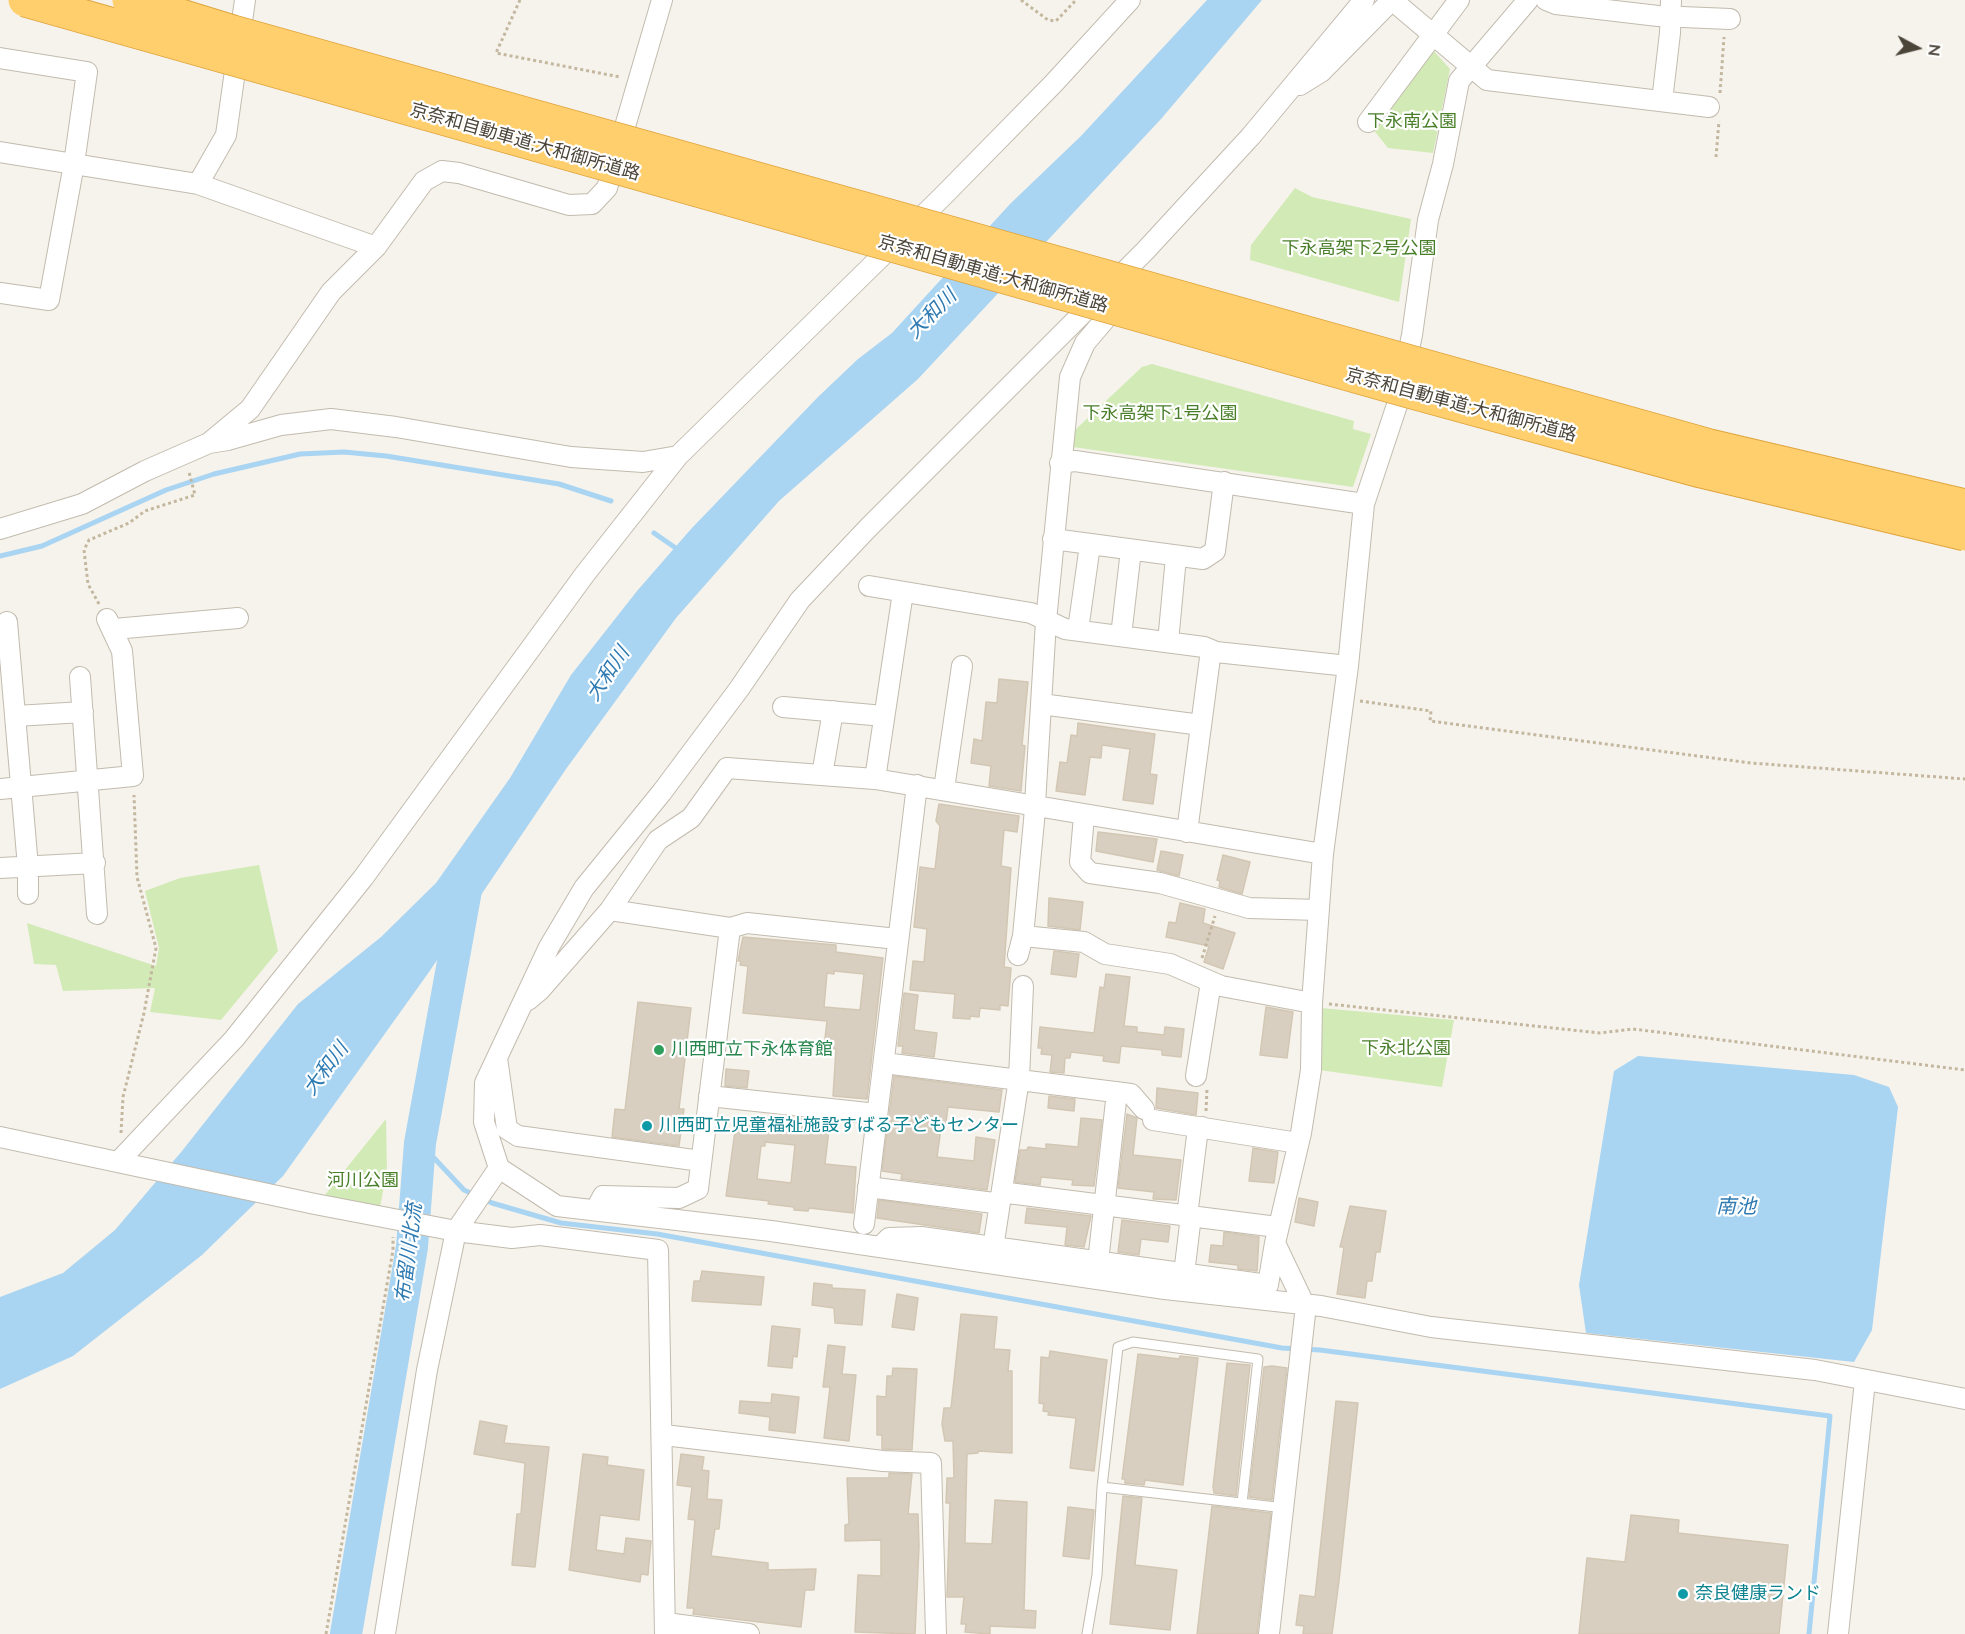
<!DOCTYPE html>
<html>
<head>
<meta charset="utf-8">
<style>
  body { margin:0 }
  #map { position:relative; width:1965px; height:1634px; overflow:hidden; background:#f6f3ec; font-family:Mulish,sans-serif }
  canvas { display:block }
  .north { position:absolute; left:1887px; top:18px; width:60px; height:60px; -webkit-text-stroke:4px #fff; paint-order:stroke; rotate:97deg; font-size:16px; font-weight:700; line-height:24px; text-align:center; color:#4b4439 }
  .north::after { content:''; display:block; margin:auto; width:21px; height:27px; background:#4b4439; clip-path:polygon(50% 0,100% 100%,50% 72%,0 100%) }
</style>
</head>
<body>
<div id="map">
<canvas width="1965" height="1634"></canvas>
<div class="north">N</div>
</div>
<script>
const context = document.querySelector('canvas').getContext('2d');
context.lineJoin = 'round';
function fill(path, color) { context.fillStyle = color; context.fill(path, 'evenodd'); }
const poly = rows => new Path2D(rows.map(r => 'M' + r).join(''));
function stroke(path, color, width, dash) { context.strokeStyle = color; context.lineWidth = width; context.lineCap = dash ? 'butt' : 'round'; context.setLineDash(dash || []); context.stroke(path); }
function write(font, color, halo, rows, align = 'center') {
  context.font = font + ' Mulish,"Noto Sans JP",sans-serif'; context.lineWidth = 4.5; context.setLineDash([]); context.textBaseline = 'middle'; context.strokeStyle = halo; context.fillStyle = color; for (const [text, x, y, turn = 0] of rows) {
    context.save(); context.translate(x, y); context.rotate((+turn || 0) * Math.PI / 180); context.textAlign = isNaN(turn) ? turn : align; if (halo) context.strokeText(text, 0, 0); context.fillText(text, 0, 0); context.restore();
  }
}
const green = poly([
  [1432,49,1450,69,1433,153,1388,148,1372,128],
  [1295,188,1312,197,1411,219,1399,302,1250,260,1251,245],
  [1152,364,1354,421,1353,429,1371,434,1353,487,1073,447,1075,430,1142,367],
  [259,865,278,951,221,1020,150,1012,155,988,63,991,56,965,34,964,27,923,156,966,159,948,145,891,180,878],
  [1321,1008,1454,1020,1442,1087,1319,1070],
  [386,1119,387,1171,380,1207,324,1196]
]);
const water = poly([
  [1207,0,1262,0,1161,119,918,379,779,501,676,618,566,769,429,972,283,1176,202,1255,73,1356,0,1389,0,1297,63,1273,115,1230,182,1151,298,1004,381,937,436,883,510,778,571,675,637,591,691,529,818,397,858,359,892,333,1010,204,1081,136],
  [1638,1056,1854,1075,1889,1087,1898,1107,1872,1330,1854,1362,1586,1333,1579,1285,1614,1071]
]);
const stream = poly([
  [654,533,680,551],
  [0,556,42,546,166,490,214,474,300,454,344,452,386,456,559,484,611,501],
  [420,1143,464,1190,492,1203,561,1223,657,1234,1282,1348,1320,1350,1830,1416,1809,1634]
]);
const river = poly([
  [346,1634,412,1247,420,1143,467,885]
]);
const building = poly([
  [999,679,1028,682,1022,745,1025,746,1021,791,989,786,991,766,971,763,974,739,982,741,986,702,997,703,999,679],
  [1078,723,1155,734,1150,774,1157,775,1153,804,1123,800,1130,749,1102,745,1101,758,1090,757,1085,795,1056,791,1060,762,1067,763,1071,735,1077,736,1078,723],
  [939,804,1019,816,1017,832,1004,830,1001,866,1011,868,1004,967,1011,968,1008,1006,1000,1005,1000,1010,980,1008,979,1017,970,1016,970,1019,953,1018,955,994,910,990,913,961,924,962,927,929,914,927,920,867,935,869,940,826,936,821,939,804],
  [1098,832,1157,839,1153,862,1096,851,1098,832],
  [1161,851,1183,855,1179,876,1157,870,1161,851],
  [1223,855,1250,862,1242,894,1219,887,1220,881,1217,880,1223,855],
  [1049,898,1083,902,1080,930,1048,926,1049,898],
  [1180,903,1205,909,1203,923,1235,933,1223,969,1204,962,1209,946,1166,937,1169,922,1176,923,1180,903],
  [743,937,836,945,836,952,883,958,867,1099,833,1096,836,1049,824,1047,827,1021,743,1013,748,966,740,965,741,961,738,961,743,937],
  [834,971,864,974,860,1010,824,1007,827,973,834,974,834,971],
  [1054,951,1079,954,1076,977,1051,974,1054,951],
  [1106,974,1130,977,1124,1026,1137,1027,1137,1032,1164,1035,1165,1027,1184,1029,1181,1057,1162,1055,1162,1050,1121,1046,1119,1063,1103,1061,1104,1056,1071,1052,1070,1058,1065,1058,1064,1073,1050,1072,1052,1055,1041,1054,1042,1048,1038,1048,1040,1027,1094,1033,1100,987,1104,988,1106,974],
  [904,993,918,995,914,1030,937,1033,934,1057,902,1053,903,1046,898,1046,904,993],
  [638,1002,691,1008,679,1109,684,1109,679,1146,612,1137,615,1109,625,1110,638,1002],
  [1266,1007,1293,1012,1287,1058,1260,1055,1266,1007],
  [726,1069,749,1071,747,1088,725,1086,726,1069],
  [894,1076,1002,1090,999,1112,948,1107,945,1130,941,1129,937,1157,974,1161,976,1137,995,1140,987,1190,901,1179,902,1174,882,1171,894,1076],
  [1157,1088,1198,1093,1196,1115,1156,1108,1157,1088],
  [1049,1096,1075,1099,1074,1111,1048,1108,1049,1096],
  [1127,1114,1137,1118,1133,1155,1181,1160,1176,1200,1153,1199,1154,1192,1118,1188,1127,1114],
  [798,1118,830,1121,825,1164,856,1167,853,1213,809,1208,808,1211,794,1210,794,1207,768,1204,769,1201,726,1196,736,1124,790,1130,790,1127,797,1128,798,1118],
  [765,1142,795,1145,791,1183,757,1179,761,1146,765,1146,765,1142],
  [1081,1118,1102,1120,1094,1186,1072,1185,1073,1180,1041,1177,1040,1185,1015,1182,1020,1150,1027,1150,1028,1147,1046,1149,1046,1144,1078,1147,1081,1118],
  [1253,1148,1278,1152,1274,1183,1249,1181,1253,1148],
  [1299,1198,1318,1202,1314,1226,1295,1222,1299,1198],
  [879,1200,982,1214,979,1233,877,1218,879,1200],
  [1350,1206,1386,1211,1380,1252,1376,1252,1372,1281,1367,1281,1365,1298,1337,1294,1344,1247,1340,1247,1350,1206],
  [1027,1208,1091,1216,1084,1247,1065,1245,1067,1227,1025,1223,1027,1208],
  [1122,1220,1170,1226,1168,1242,1141,1239,1139,1255,1118,1252,1122,1220],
  [1224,1232,1259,1237,1257,1271,1238,1269,1238,1265,1209,1262,1211,1245,1223,1246,1224,1232],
  [702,1271,764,1277,761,1305,692,1301,694,1281,700,1281,702,1271],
  [814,1283,832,1285,832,1288,865,1290,862,1325,835,1323,834,1308,812,1305,814,1283],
  [897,1294,918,1298,914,1330,892,1327,897,1294],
  [961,1314,997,1317,994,1349,1010,1350,1008,1371,1012,1371,1012,1453,978,1451,978,1453,967,1454,965,1543,992,1544,995,1500,1027,1502,1024,1610,1036,1611,1035,1628,990,1626,990,1634,965,1632,966,1624,961,1624,964,1597,947,1597,950,1503,946,1503,947,1478,954,1478,953,1441,945,1441,942,1424,944,1408,951,1408,961,1314],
  [772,1326,800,1329,797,1357,793,1356,792,1368,768,1366,772,1326],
  [828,1345,845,1347,842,1374,856,1375,849,1441,824,1438,830,1387,823,1387,828,1345],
  [1050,1351,1107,1360,1094,1471,1070,1468,1076,1418,1048,1415,1049,1412,1043,1411,1044,1404,1039,1403,1041,1357,1049,1358,1050,1351],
  [1138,1354,1179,1359,1180,1356,1198,1358,1183,1485,1145,1480,1144,1485,1125,1483,1125,1479,1122,1479,1138,1354],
  [1227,1363,1250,1365,1236,1496,1214,1493,1213,1487,1227,1363],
  [1272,1366,1287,1368,1272,1500,1249,1497,1264,1367,1272,1366],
  [893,1368,917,1369,912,1450,882,1449,882,1435,877,1435,877,1396,886,1397,887,1376,892,1376,893,1368],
  [772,1394,799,1397,795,1433,769,1430,770,1417,739,1413,740,1401,771,1403,772,1394],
  [1336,1401,1358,1403,1339,1581,1332,1634,1303,1634,1304,1626,1296,1625,1300,1595,1315,1597,1336,1401],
  [480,1421,507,1426,504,1443,549,1447,535,1567,512,1565,517,1514,521,1514,525,1463,474,1454,480,1421],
  [583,1454,608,1457,607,1465,644,1470,639,1520,600,1515,596,1550,624,1554,626,1538,651,1541,648,1575,641,1574,640,1582,569,1570,583,1454],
  [681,1454,704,1457,702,1470,709,1471,707,1499,722,1500,719,1529,715,1529,711,1556,768,1563,768,1570,816,1569,814,1590,805,1590,801,1627,693,1614,694,1608,687,1608,695,1520,688,1519,692,1487,677,1485,681,1454],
  [889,1473,912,1474,908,1514,918,1514,919,1547,915,1634,855,1632,858,1575,881,1576,881,1540,845,1541,845,1525,849,1524,847,1478,889,1478,889,1473],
  [1123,1496,1142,1498,1135,1565,1177,1570,1170,1630,1110,1624,1123,1496],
  [1212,1506,1271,1513,1257,1634,1197,1634,1212,1506],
  [1068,1507,1094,1510,1089,1559,1063,1556,1068,1507],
  [1631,1515,1679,1520,1678,1533,1788,1545,1779,1634,1579,1634,1587,1558,1625,1562,1631,1515]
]);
const path = poly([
  [520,0,496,53,620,77],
  [1021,0,1048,20,1056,21,1076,0],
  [1720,93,1724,37],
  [1716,157,1719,121],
  [99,604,88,584,84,550,89,540,129,523,145,511,195,495,189,472],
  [1360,701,1431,711,1430,721,1751,763,1965,779],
  [1202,958,1215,916],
  [1329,1004,1600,1033,1633,1029,1965,1070],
  [1206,1111,1207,1089],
  [121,1133,123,1097,144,1013,156,948,137,877,134,795],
  [326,1634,393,1250,393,1237]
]);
const lane = poly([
  [1102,1487,1285,1508],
  [1087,1634,1097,1575,1102,1487,1118,1347,1133,1342,1258,1359,1242,1503]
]);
const street = poly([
  [1364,0,1251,136,1145,251,868,528,800,600,739,689,662,792,584,888,549,947,485,1083,484,1122,499,1168,557,1206,771,1231,1165,1289,1321,1306,1431,1327,1815,1370,1965,1399],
  [1392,0,1487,80,1709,107],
  [1546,0,1556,4,1658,16,1730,19],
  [0,58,87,72,74,164,49,300,0,293],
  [1300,85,1321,72,1392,0],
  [1662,101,1670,33,1671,0],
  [1368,122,1459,0],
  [0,152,198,184,376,247],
  [198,184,226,135,245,0],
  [209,443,228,440,281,425,331,419,396,427,571,457,643,462,678,456],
  [1060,463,1075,461,1364,504],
  [0,529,82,504,145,471,209,443,250,409,331,292,376,247,424,181,442,171,459,173,569,205,592,204,607,188,662,0],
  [1053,539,1203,559,1215,551,1224,482],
  [869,586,1031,613,1065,629,1204,647,1216,652,1348,666],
  [7,622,28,867,28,894],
  [114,629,238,618],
  [1078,630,1090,545],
  [1121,636,1131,550],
  [1168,642,1176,557],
  [80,677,97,914],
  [1041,704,1201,725],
  [783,707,884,716],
  [16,716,83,712],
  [822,775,833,711],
  [875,779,903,592],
  [0,789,133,776,122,651,107,619],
  [944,789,962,666],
  [1084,816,1080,862,1090,873,1160,883,1249,908,1319,910],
  [1187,832,1211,650],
  [0,868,95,863],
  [610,910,730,928,747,923,897,939],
  [1023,936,1084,942,1105,954,1170,964,1221,986,1312,1003],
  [1018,955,1023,936,1034,821,1046,621,1070,377,1085,343,1119,303],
  [528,1000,540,990,610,910,658,840,691,818,727,768,875,779,1323,854],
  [497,1058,507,1129,518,1136,701,1161],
  [884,1063,1131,1094,1144,1109],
  [1196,1076,1211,982],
  [709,1096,877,1114],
  [1153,1120,1298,1143],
  [0,1137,315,1204,456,1231,512,1238,540,1235,658,1250,665,1634],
  [119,1161,234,1039,363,878,585,574,678,456,943,196,1054,83,1130,0],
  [868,1187,994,1203,1008,1193,1277,1227],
  [596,1209,603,1196,679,1198,698,1189,730,928],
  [864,1224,917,785],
  [884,1243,889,1238,921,1237,1268,1285,1275,1243],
  [993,1248,1019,1079,1023,986],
  [1098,1262,1117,1092],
  [1184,1274,1190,1224,1188,1208,1197,1136,1202,1127],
  [664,1435,883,1461,931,1463,936,1634],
  [666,1623,749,1634],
  [385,1634,427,1370,456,1231,499,1168],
  [1269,1634,1305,1314,1304,1304,1275,1243,1301,1133,1311,1070,1312,1003,1323,854,1348,666,1364,504,1398,402,1412,335,1428,220,1443,164,1459,81,1528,0],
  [1838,1634,1865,1381]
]);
const highwayBridge = poly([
  [25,0,1405,390,1701,471,1965,534],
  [129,0,233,32,1710,446,1965,506]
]);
const markers = [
  [659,1050,6,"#2e9e5b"],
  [647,1126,6,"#0f9aa8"],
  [1683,1594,6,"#0f9aa8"]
];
const parkNames = [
  ["下永南公園",1412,122],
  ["下永高架下2号公園",1359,249],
  ["下永高架下1号公園",1160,414],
  ["下永北公園",1406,1049],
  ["河川公園",363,1181]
];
const streetNames = [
  ["京奈和自動車道;大和御所道路",525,142,16],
  ["京奈和自動車道;大和御所道路",993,274,16],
  ["京奈和自動車道;大和御所道路",1461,405,15]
];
const leisureNames = [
  ["川西町立下永体育館",671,1050]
];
const cultureNames = [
  ["川西町立児童福祉施設すばる子どもセンター",659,1126],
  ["奈良健康ランド",1695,1594]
];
const waterNames = [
  ["大和川",932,314,-45],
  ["大和川",608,674,-56],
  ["大和川",326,1069,-53],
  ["南池",1736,1207],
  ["布留川北流",409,1253,-83]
];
fill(green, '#d2eab5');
fill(water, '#a9d4f2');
stroke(stream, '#a9d4f2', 5);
stroke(river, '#a9d4f2', 32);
fill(building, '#d8cfc1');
stroke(building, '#d3c7b4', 1.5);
stroke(lane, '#c2bbae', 11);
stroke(street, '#c2bbae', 22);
stroke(path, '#c4b79f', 3, [3, 3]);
stroke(lane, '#fff', 9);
stroke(street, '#fff', 20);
stroke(highwayBridge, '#e0a43c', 35, []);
stroke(highwayBridge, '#ffcf6e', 33);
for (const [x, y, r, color] of markers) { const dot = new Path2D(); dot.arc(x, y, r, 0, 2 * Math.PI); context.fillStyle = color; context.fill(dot); stroke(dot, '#fff', 2); }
write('18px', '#4a7f2a', '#fff', parkNames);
write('18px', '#4b4439', '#fff', streetNames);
write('18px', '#27864d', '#fff', leisureNames, 'left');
write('18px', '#0d838f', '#fff', cultureNames, 'left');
write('italic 20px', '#2e7ab2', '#fff', waterNames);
</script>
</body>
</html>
